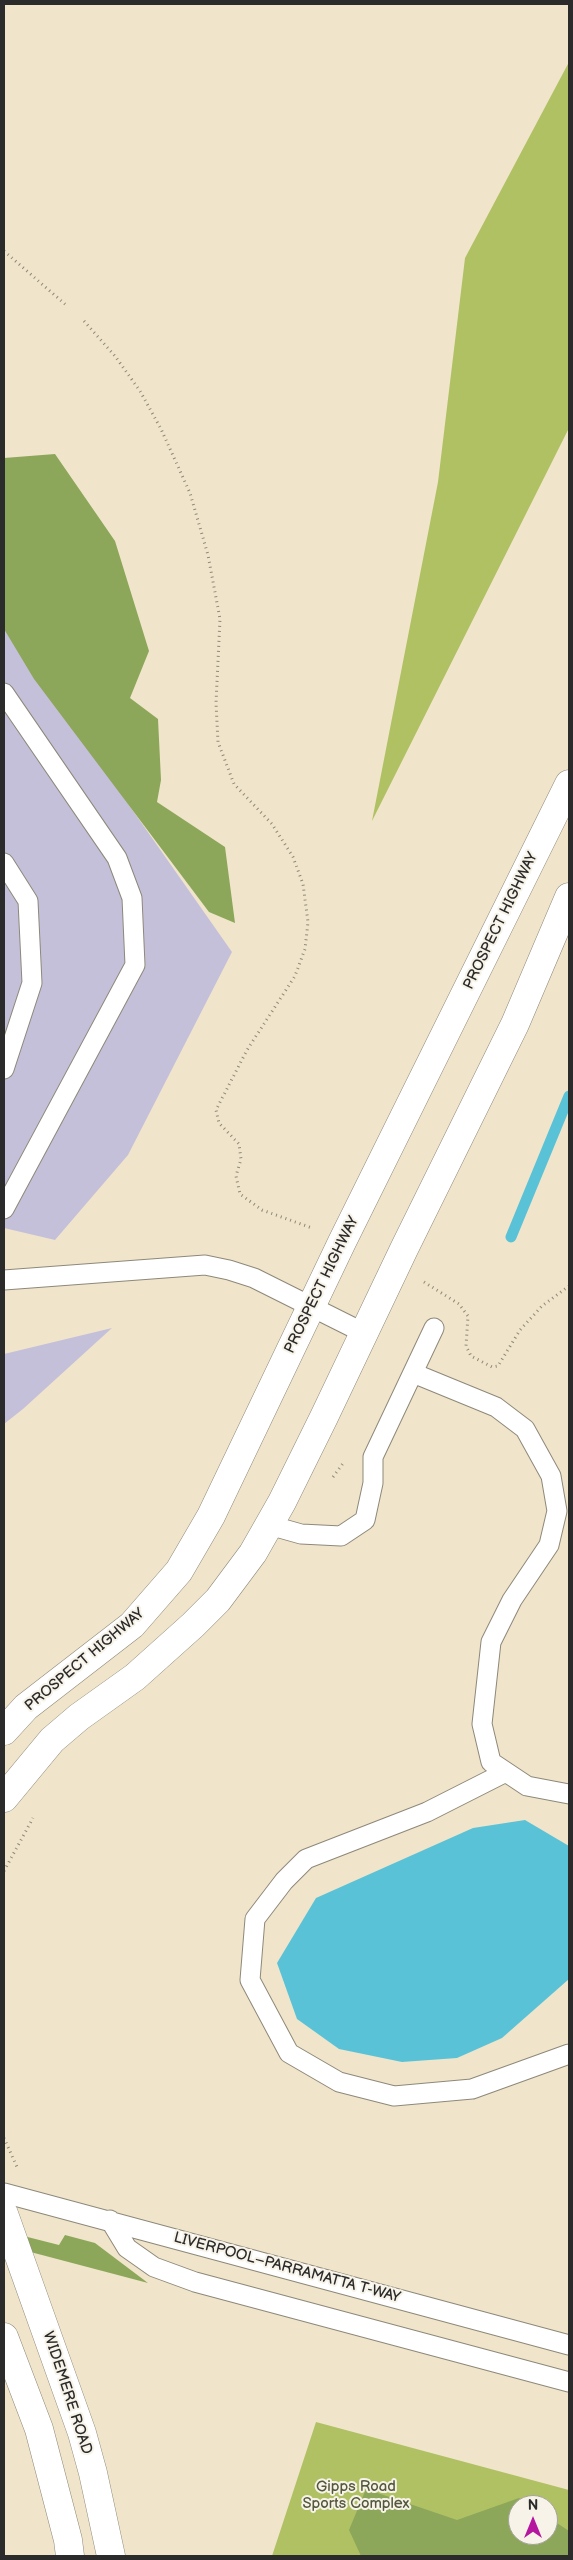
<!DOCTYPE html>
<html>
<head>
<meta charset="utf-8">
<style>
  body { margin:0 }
  #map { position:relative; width:573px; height:2560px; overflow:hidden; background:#f0e5ca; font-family:"Balsamiq Sans",sans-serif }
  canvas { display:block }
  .frame { position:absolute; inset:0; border:5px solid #2b2b2b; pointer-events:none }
  .north { position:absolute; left:508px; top:2495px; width:50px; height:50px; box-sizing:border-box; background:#f7f3e8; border:1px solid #a5a39c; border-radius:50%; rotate:0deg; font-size:14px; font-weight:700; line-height:20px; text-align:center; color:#2b2b2b }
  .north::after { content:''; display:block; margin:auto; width:18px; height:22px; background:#b5179e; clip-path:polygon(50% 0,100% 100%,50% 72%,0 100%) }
</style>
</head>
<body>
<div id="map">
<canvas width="573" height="2560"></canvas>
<div class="frame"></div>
<div class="north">N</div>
</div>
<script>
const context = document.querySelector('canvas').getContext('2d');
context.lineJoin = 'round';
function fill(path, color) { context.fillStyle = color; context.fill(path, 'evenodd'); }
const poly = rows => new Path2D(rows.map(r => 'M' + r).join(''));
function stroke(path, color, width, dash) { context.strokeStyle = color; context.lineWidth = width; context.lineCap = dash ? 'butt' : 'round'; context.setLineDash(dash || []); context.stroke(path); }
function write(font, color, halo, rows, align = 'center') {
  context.font = font + ' "Balsamiq Sans",sans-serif'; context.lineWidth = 4; context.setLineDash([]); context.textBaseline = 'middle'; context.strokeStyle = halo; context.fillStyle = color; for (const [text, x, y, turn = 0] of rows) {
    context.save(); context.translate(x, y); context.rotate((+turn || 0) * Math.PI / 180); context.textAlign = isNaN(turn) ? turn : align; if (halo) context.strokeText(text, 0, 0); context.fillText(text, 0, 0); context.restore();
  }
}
const industrial = poly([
  [4,627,232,952,128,1155,55,1240,4,1228],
  [112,1328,23,1409,4,1424,4,1354]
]);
const green = poly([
  [569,62,569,428,372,821,438,482,465,258],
  [316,2422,569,2490,569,2556,272,2556],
  [518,2505,548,2505,548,2535,518,2535]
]);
const forest = poly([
  [55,454,115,541,149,651,130,698,158,719,161,780,157,802,225,847,235,923,209,912,34,679,4,629,4,458],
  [4,2231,59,2245,65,2235,95,2243,148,2283,4,2245],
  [366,2489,457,2520,519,2498,530,2505,518,2505,518,2535,548,2535,548,2517,569,2531,569,2556,361,2556,349,2530]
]);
const water = poly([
  [525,1820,569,1846,569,1979,502,2038,457,2058,402,2062,339,2049,297,2019,277,1963,316,1898,473,1828]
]);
const stream = poly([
  [511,1237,569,1096]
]);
const path = poly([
  [4,251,66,305],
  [84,321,115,356,140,391,161,429,190,493,208,555,220,619,216,703,218,742,234,784,272,824,293,857,303,884,308,922,305,949,295,976,247,1050,216,1110,219,1123,239,1144,241,1159,236,1176,240,1194,262,1210,312,1228],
  [424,1282,459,1304,468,1316,466,1346,471,1356,492,1367,498,1366,520,1330,542,1306,569,1286],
  [333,1477,344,1462],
  [4,1871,33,1818],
  [4,2138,17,2167]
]);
const service = poly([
  [4,693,117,858,132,898,135,965,4,1209],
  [4,863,28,901,32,983,4,1069],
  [4,1280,205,1265,229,1270,254,1278,364,1333],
  [413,1373,496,1407,525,1429,551,1476,557,1511,549,1545,512,1600,491,1642,482,1724,491,1762,527,1786,569,1794],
  [269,1525,301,1534,341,1536,365,1520,373,1483,373,1457,434,1328],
  [506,1772,427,1812,306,1859,284,1881,255,1919,250,1980,289,2053,339,2082,394,2096,472,2089,569,2054],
  [4,2193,569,2345],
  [110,2220,127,2248,154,2267,195,2282,569,2382]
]);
const secondary = poly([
  [4,1731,26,1707,132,1625,179,1571,211,1516,342,1242,569,784],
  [4,1798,52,1740,79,1717,135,1677,193,1625,218,1600,253,1553,282,1502,324,1417,404,1249,515,1024,569,897],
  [4,2214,82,2433,93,2473,111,2556],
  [4,2337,39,2429,68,2540,70,2556]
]);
const streetNames = [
  ["PROSPECT HIGHWAY",501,921,-64],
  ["PROSPECT HIGHWAY",322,1285,-64],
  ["PROSPECT HIGHWAY",85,1660,-40],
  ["LIVERPOOL–PARRAMATTA T-WAY",287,2268,15],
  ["WIDEMERE ROAD",67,2393,72]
];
const parkNames = [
  ["Gipps Road",356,2487],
  ["Sports Complex",356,2504]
];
fill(industrial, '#c5c0da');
fill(green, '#b0c164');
fill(forest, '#8ca75a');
fill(water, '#5ac2d7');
stroke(stream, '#5ac2d7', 11);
stroke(service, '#8e887a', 21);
stroke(secondary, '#8e887a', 29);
stroke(path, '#8e887a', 3, [1, 4]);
stroke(service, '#fff', 19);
stroke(secondary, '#fff', 28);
write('15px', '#2b2b2b', '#f7f3e8', streetNames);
write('15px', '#53583c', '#f7f3e8', parkNames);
</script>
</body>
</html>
